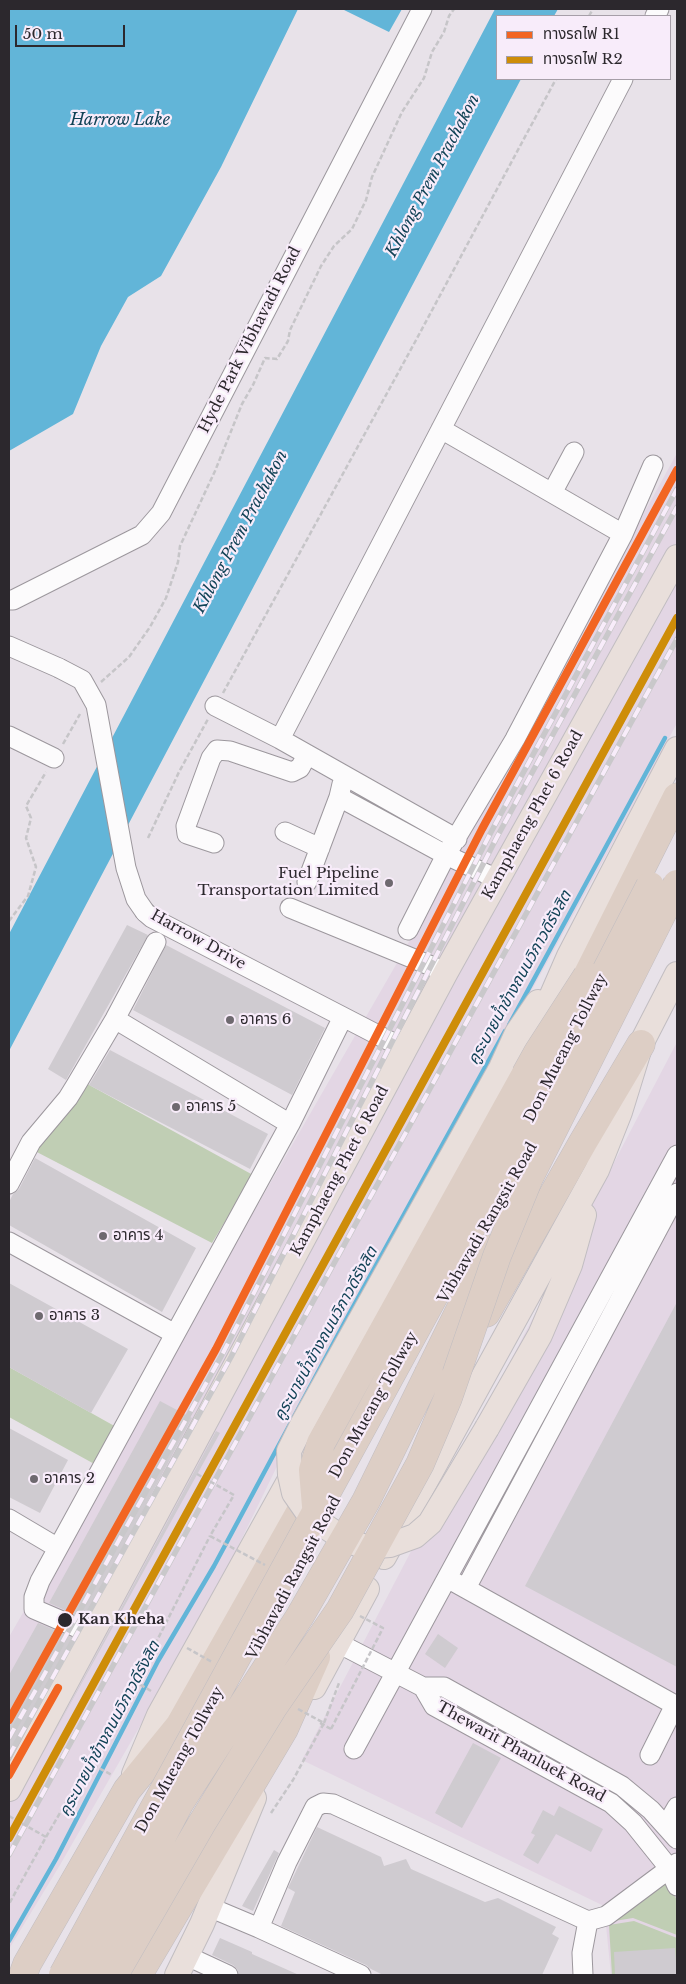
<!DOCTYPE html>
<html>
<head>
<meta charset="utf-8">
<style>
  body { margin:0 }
  #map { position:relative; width:686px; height:1984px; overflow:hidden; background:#e8e2e9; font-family:"Libre Baskerville","Noto Sans Thai",serif }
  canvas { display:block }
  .frame { position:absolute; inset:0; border:10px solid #2c282d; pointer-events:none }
  .legend { position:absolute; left:496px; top:15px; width:175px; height:65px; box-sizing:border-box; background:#f8ecfa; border:1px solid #a69ea8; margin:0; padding:6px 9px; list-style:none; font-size:15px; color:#2c282d }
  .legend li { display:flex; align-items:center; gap:10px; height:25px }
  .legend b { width:25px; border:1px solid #a69ea8 }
  .scale { position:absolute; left:15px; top:25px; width:110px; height:22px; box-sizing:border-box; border:2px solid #2c282d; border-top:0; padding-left:6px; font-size:15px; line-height:18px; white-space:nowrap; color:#2c282d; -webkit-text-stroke:4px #f8ecfa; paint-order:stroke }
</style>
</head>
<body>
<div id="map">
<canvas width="686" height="1984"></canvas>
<div class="frame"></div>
<ul class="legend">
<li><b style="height:6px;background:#f26522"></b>ทางรถไฟ R1</li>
<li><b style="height:6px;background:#ce8d09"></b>ทางรถไฟ R2</li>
</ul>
<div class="scale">50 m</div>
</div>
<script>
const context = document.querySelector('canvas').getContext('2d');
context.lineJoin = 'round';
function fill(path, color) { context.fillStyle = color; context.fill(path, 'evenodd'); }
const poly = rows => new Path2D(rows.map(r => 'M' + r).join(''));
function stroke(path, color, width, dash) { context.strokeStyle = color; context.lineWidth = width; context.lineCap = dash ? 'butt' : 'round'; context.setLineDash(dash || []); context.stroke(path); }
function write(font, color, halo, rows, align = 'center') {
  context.font = font + ' "Libre Baskerville","Noto Sans Thai",serif'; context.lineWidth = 4.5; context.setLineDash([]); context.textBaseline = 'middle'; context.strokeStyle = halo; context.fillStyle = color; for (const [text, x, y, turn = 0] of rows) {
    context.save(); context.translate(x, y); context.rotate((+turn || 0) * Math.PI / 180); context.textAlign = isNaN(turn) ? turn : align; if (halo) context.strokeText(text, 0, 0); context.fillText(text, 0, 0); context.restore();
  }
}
const built = poly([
  [677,453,677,723,613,843,339,1339,209,1606,60,1865,9,1949,9,1637,405,949],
  [677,1042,677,1975,611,1975,604,1906,302,1760]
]);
const green = poly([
  [82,1081,253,1175,212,1243,31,1149],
  [9,1367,118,1428,98,1466,9,1417],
  [658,1868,677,1900,677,1935,633,1918,608,1922],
  [634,1921,677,1938,677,1975,612,1975,609,1925]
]);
const water = poly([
  [9,9,298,9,221,167,161,276,128,297,101,346,73,414,9,451],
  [342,9,402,9,389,32],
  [495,9,558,9,554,16,497,16,497,79,521,79,9,1051,9,934]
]);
const stream = poly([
  [509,1025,665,738],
  [9,1941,56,1859,158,1661,214,1566,348,1316,505,1031]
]);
const building = poly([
  [127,925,148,935,66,1080,48,1069],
  [166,945,325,1028,292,1095,133,1010],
  [110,1050,268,1134,250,1169,89,1085],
  [35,1158,196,1248,162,1312,9,1225,9,1202,13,1194,19,1189],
  [9,1283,128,1349,91,1413,9,1367],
  [677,1302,677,1667,525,1586],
  [160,1401,192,1418,85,1619,49,1603],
  [9,1428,68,1460,40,1513,9,1497],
  [216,1431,220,1433,52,1737],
  [38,1623,74,1638,9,1760,9,1675],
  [438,1634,458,1648,445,1668,425,1654],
  [473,1743,501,1758,462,1828,435,1813],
  [559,1806,603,1829,591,1852,556,1834,538,1864,523,1855,535,1835,531,1833,543,1810,554,1816],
  [317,1827,381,1857,384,1866,406,1859,411,1869,485,1902,498,1898,556,1927,552,1934,559,1938,542,1975,383,1975,371,1969,366,1965,281,1926,295,1892,288,1888],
  [274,1850,279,1853,253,1911,242,1906],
  [220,1938,252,1952,252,1954,299,1975,239,1975,237,1969,233,1965,212,1955],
  [675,1948,677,1975,615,1975,614,1952]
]);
const path = poly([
  [589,16,593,9],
  [101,682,129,657,150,627,166,598,178,562,180,546,215,471,242,404,253,385,265,358,277,359,288,341,290,330,321,266,334,246,352,229,366,200,372,177,402,112,424,78,432,52,444,32,449,16,454,9],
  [223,693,415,342,556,79],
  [63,744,80,714],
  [148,838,179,772,208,719],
  [9,921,28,896,36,867,26,838,31,818,26,806,46,772],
  [151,1691,136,1682,210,1536],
  [320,1723,331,1729],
  [324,1723,339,1683],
  [271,1813,293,1780,319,1732],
  [46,1837,89,1763,112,1775]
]);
const minor = poly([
  [655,16,659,9],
  [441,429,623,534],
  [552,493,574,452],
  [9,600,13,600,142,535,161,513,422,9],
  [9,646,59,668],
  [215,706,280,739,457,839],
  [9,736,54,758],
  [280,739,623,79],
  [339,797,446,855,497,879],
  [285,832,320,848],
  [214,843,187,834,186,826,211,758,217,750,230,751,292,772,300,768,307,755],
  [307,882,339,797,342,784],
  [290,908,446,972],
  [145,912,152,918,405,1049],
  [408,930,446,855,515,739,623,534,653,465],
  [115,1019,290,1124],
  [9,1184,31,1142,68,1098,76,1085,115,1019,156,942],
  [9,1242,175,1334],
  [9,1519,58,1548],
  [456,1583,675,1705,650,1755],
  [466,1588,677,1193],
  [92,1634,34,1609,34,1597,40,1581,290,1124,343,1017],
  [338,1643,423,1687,444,1687,622,1786,651,1810,677,1839],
  [423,1687,434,1706,611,1803,633,1823,669,1868,677,1886],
  [354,1749,677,1155],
  [666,1826,677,1807],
  [209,1907,259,1928],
  [187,1956,228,1975],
  [361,1975,259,1928,287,1862,315,1807,323,1803,333,1804,588,1921,606,1916,677,1863],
  [583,1975,582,1953,588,1921]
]);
const major = poly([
  [528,1050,569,956,677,749],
  [501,1068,517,1033,538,1002],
  [487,1428,540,1335,570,1265,584,1215],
  [384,1557,597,1170,620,1112,641,1044,677,974],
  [314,1687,367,1589],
  [134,1774,159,1715,319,1427],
  [9,1789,446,972,677,557],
  [177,1975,202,1924,254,1798]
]);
const highway = poly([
  [576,998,677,797],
  [486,1313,583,1142,641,1044],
  [383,1360,422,1288],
  [429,1373,490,1249],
  [23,1975,27,1964,127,1790,180,1725,315,1486],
  [138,1975,284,1729,316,1657]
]);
const rail = poly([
  [9,1738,223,1353,490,834,677,489],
  [9,1756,231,1357,497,837,677,507],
  [9,1838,677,618],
  [9,1855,677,639]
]);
const pathBridge = poly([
  [197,1474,234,1495,210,1536,265,1565],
  [187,1648,212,1662],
  [298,1709,324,1723,319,1732],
  [331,1729,383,1628,360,1616],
  [9,1816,46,1837,9,1904]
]);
const minorBridge = poly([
  [59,668,82,680,96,705,126,868,136,899,145,912]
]);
const majorBridge = poly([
  [487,1428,430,1523,415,1536,390,1545,364,1547,341,1537,310,1516,294,1493,290,1475,289,1451,303,1423,501,1068]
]);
const highwayBridge = poly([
  [318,1513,316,1506,313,1470,321,1443,538,1052,587,976],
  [63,1975,518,1142,650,886],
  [89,1975,179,1804,300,1616,366,1501,429,1373],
  [114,1975,202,1823,274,1706,340,1610,420,1464,448,1398,497,1256,529,1178,677,884]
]);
const rail1 = poly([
  [9,1720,216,1349,482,829,677,470],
  [9,1775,58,1688]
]);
const rail2 = poly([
  [9,1838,677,618]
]);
const markers = [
  [389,883,5,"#6e696f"],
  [230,1020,5,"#6e696f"],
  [176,1107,5,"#6e696f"],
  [103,1236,5,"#6e696f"],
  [39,1316,5,"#6e696f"],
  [34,1479,5,"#6e696f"],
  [65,1620,8,"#2c282d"]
];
const streetNames = [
  ["Hyde Park Vibhavadi Road",250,340,-63],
  ["Kamphaeng Phet 6 Road",533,815,-61],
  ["Harrow Drive",198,940,29],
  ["Don Mueang Tollway",566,1048,-63],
  ["Kamphaeng Phet 6 Road",340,1171,-62],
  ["Vibhavadi Rangsit Road",488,1223,-60],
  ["Don Mueang Tollway",374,1405,-61],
  ["Vibhavadi Rangsit Road",294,1578,-62],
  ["Thewarit Phanluek Road",521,1752,29],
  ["Don Mueang Tollway",180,1760,-61]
];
const poiNames = [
  ["Fuel Pipeline",379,874,"right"],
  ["Transportation Limited",379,891,"right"],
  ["อาคาร 6",240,1020],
  ["อาคาร 5",186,1107],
  ["อาคาร 4",113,1236],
  ["อาคาร 3",49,1316],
  ["อาคาร 2",44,1479]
];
const stopNames = [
  ["Kan Kheha",78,1620]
];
const waterNames = [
  ["Harrow Lake",120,120],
  ["Khlong Prem Prachakon",433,176,-62],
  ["Khlong Prem Prachakon",241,532,-62],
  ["คูระบายน้ำข้างถนนวิภาวดีรังสิต",520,978,-61],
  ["คูระบายน้ำข้างถนนวิภาวดีรังสิต",326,1334,-61],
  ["คูระบายน้ำข้างถนนวิภาวดีรังสิต",110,1729,-62]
];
fill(built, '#e3d6e4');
fill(green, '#c0ceb4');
fill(water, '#62b5d8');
stroke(stream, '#62b5d8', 4.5);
fill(building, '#cfcbd0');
stroke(minor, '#9c979d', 21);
stroke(major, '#c1bdc1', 26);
stroke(highway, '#c1bdc1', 29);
stroke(path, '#c6c5c8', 2.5, [5, 2.5]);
stroke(minor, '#fcfbfc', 19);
stroke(major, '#e9dfdb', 24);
stroke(highway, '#ddcec5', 28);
stroke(rail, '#c9c8ca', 5.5);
stroke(rail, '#f8ecfa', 4, [11]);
stroke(minorBridge, '#9c979d', 21, []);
stroke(majorBridge, '#c1bdc1', 26, []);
stroke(highwayBridge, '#c1bdc1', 29, []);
stroke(pathBridge, '#c6c5c8', 2.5, [5, 2.5]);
stroke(minorBridge, '#fcfbfc', 19);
stroke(majorBridge, '#e9dfdb', 24);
stroke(highwayBridge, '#ddcec5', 28);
stroke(rail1, '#f26522', 8);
stroke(rail2, '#ce8d09', 8);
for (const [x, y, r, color] of markers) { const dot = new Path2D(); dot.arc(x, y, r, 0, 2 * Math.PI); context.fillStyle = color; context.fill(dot); stroke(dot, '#f8ecfa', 2); }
write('15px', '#2c282d', '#f8ecfa', streetNames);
write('15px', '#2c282d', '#f8ecfa', poiNames, 'left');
write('bold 15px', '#2c282d', '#f8ecfa', stopNames, 'left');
write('italic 16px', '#114256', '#f8ecfa', waterNames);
</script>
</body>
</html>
